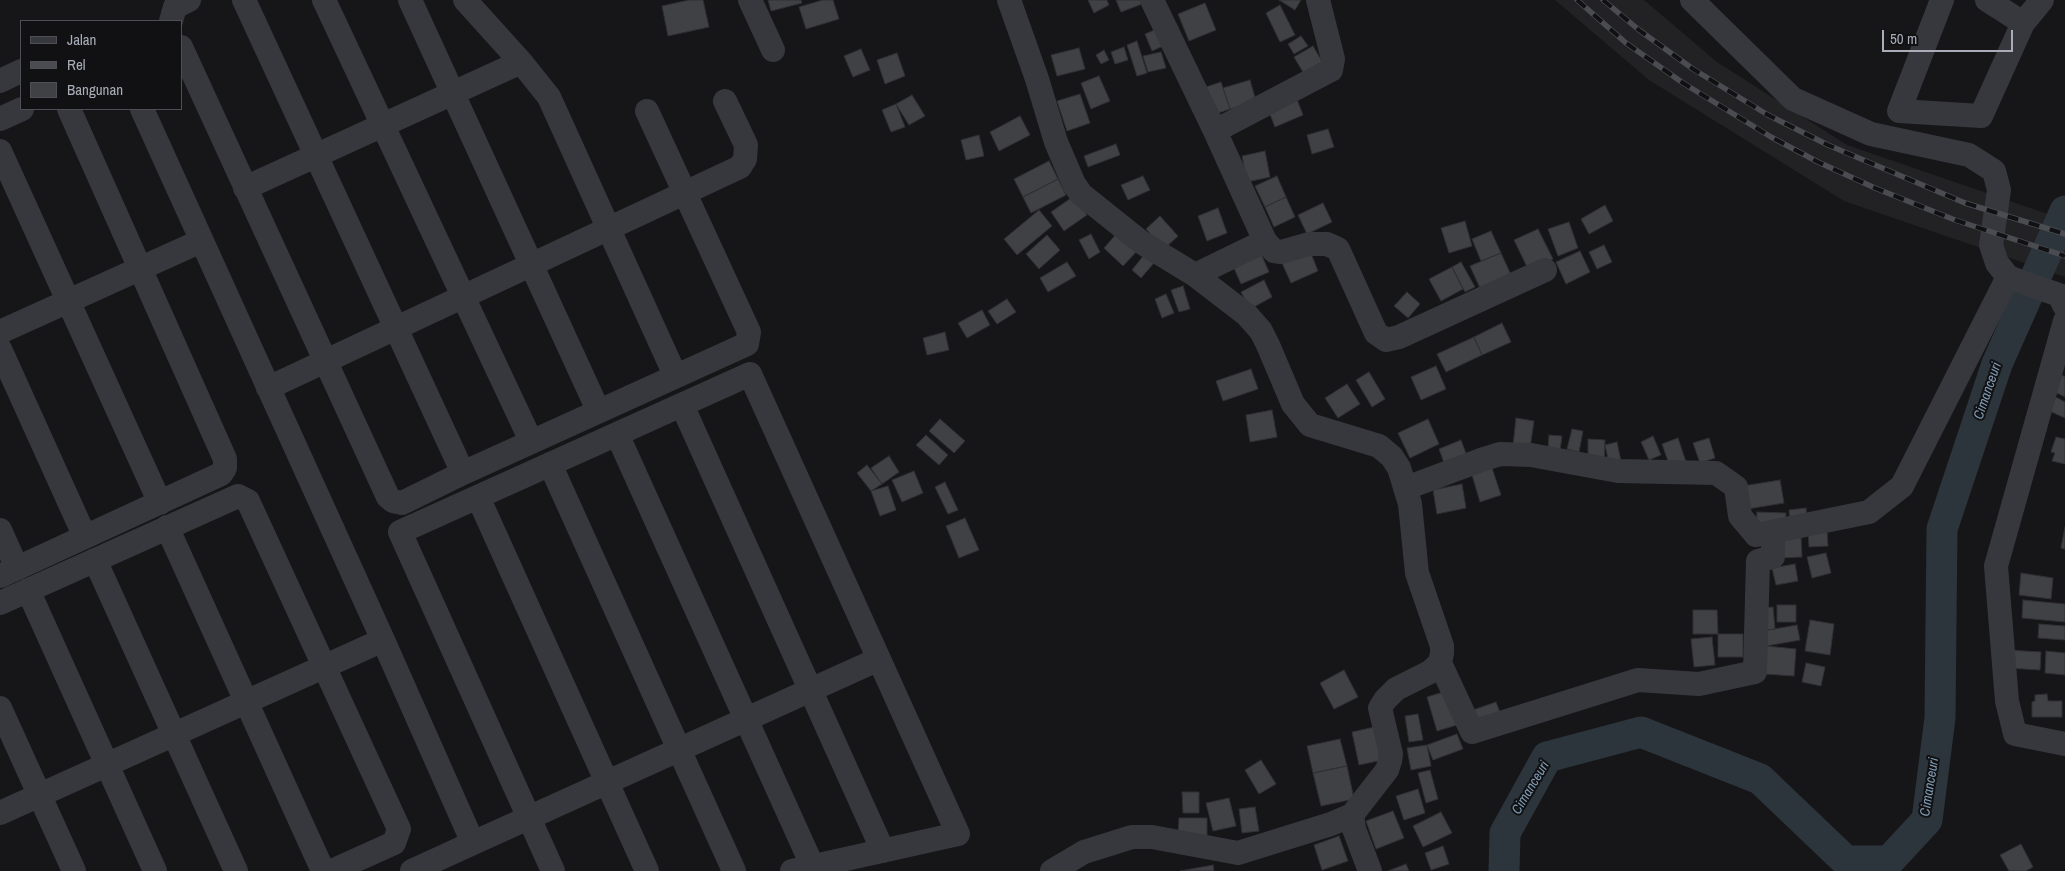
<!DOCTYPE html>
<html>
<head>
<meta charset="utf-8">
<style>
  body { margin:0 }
  #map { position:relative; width:2065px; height:871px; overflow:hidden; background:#161618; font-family:"Archivo Narrow",sans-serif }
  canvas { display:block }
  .legend { position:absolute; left:20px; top:20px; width:162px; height:90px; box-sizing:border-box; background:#111113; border:1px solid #4d4f55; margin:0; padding:6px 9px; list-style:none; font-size:15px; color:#a8adb8 }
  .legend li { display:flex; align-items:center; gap:10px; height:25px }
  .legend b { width:25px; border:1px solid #4d4f55 }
  .scale { position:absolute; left:1882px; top:30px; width:131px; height:22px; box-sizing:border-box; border:2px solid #a8adb8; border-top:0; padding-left:6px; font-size:15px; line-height:18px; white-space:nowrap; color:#a8adb8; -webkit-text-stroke:4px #111113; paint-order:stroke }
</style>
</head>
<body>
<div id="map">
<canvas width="2065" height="871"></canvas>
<ul class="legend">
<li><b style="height:6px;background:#37383d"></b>Jalan</li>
<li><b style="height:6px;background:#4a4c52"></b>Rel</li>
<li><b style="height:14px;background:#404145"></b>Bangunan</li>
</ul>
<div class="scale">50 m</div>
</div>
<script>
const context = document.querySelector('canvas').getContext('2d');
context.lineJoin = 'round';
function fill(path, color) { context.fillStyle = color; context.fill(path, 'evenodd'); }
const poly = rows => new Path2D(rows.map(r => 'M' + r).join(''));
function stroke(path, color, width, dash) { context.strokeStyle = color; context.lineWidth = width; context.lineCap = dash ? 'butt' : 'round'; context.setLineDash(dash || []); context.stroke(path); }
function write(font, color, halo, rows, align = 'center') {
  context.font = font + ' "Archivo Narrow",sans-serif'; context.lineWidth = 4; context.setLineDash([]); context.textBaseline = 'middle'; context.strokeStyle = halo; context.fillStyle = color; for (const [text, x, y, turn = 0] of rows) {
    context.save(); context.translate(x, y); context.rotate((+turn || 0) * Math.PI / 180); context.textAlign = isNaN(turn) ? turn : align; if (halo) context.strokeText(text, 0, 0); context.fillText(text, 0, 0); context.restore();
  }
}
const built = poly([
  [1555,0,1644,0,1717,62,1847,145,2065,220,2065,277,1844,201,1649,80]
]);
const river = poly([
  [1504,871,1505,833,1547,757,1641,732,1760,779,1846,861,1889,861,1927,820,1940,718,1942,529,1997,364,2065,211]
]);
const building = poly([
  [689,0,703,0,709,27,668,36,662,6,689,0],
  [768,0,801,0,802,3,771,11,768,0],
  [823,0,833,0,839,19,806,29,799,7,823,0],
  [1088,0,1107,0,1109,5,1094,13,1088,0],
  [1116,0,1149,0,1150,1,1121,12,1116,0],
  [1279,0,1301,0,1295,10,1279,0],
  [1205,3,1216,30,1189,41,1178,14,1205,3],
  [1280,5,1295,35,1280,42,1266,13,1280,5],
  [1157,29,1163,46,1152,51,1145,34,1157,29],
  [1301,36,1308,46,1294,54,1288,44,1301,36],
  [1137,41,1147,73,1137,76,1127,45,1137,41],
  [1313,46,1323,63,1304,74,1294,57,1313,46],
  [1124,47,1128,60,1115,64,1111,52,1124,47],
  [1079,48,1085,69,1057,76,1051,55,1079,48],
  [861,49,870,70,853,77,844,56,861,49],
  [1104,50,1109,60,1101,64,1096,55,1104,50],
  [1161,52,1166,68,1148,72,1143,56,1161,52],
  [897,53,905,76,885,84,877,60,897,53],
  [1099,76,1110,101,1091,109,1081,83,1099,76],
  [1250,80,1256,101,1230,109,1223,88,1250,80],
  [1221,82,1230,109,1215,114,1206,87,1221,82],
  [1080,94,1090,123,1067,131,1057,101,1080,94],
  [912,95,925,116,909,125,896,104,912,95],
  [1296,97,1303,115,1275,127,1268,109,1296,97],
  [896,104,905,127,891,132,882,110,896,104],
  [1020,116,1030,135,999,151,990,132,1020,116],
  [1328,129,1334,147,1312,154,1307,135,1328,129],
  [979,135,984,156,966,160,961,140,979,135],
  [1116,144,1120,155,1088,167,1084,156,1116,144],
  [1265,151,1270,177,1247,182,1242,156,1265,151],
  [1049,161,1058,179,1023,197,1014,179,1049,161],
  [1143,176,1150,190,1128,200,1121,185,1143,176],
  [1277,176,1286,197,1265,207,1255,186,1277,176],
  [1058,179,1066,195,1031,213,1023,197,1058,179],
  [1074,196,1087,215,1064,231,1051,212,1074,196],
  [1286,197,1295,217,1274,227,1265,207,1286,197],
  [1323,203,1332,222,1307,234,1298,215,1323,203],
  [1605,205,1613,221,1589,234,1581,219,1605,205],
  [1218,208,1227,233,1207,241,1198,216,1218,208],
  [1039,210,1052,226,1017,255,1004,239,1039,210],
  [1160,216,1178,236,1164,249,1146,229,1160,216],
  [1465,221,1472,246,1449,253,1441,228,1465,221],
  [1569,222,1578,248,1558,256,1548,229,1569,222],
  [1538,229,1553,259,1529,271,1514,240,1538,229],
  [1491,231,1501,253,1481,261,1472,239,1491,231],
  [1118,232,1138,250,1123,266,1104,248,1118,232],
  [1091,234,1100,252,1089,259,1079,240,1091,234],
  [1047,235,1060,250,1039,269,1026,254,1047,235],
  [1604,245,1612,262,1597,269,1589,252,1604,245],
  [1259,249,1269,272,1241,284,1231,261,1259,249],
  [1310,251,1318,271,1291,283,1282,263,1310,251],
  [1580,251,1590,272,1566,284,1556,262,1580,251],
  [1501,253,1511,275,1480,288,1470,266,1501,253],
  [1144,255,1154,263,1141,278,1132,270,1144,255],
  [1067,262,1076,276,1048,292,1040,278,1067,262],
  [1461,262,1475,287,1465,292,1452,267,1461,262],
  [1452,267,1463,289,1441,301,1429,279,1452,267],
  [1264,280,1272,297,1250,309,1241,292,1264,280],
  [1183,286,1190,309,1179,312,1171,290,1183,286],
  [1407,292,1420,304,1408,318,1394,306,1407,292],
  [1166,294,1174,313,1162,318,1155,299,1166,294],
  [1007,299,1016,312,997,324,988,311,1007,299],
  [982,310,990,325,967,338,958,323,982,310],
  [1502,323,1511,342,1482,355,1474,337,1502,323],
  [945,332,949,350,927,355,923,338,945,332],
  [1474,337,1482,355,1446,372,1437,354,1474,337],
  [1436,366,1446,389,1421,400,1411,377,1436,366],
  [1251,369,1258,389,1223,401,1216,381,1251,369],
  [1369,372,1385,399,1372,407,1356,380,1369,372],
  [2062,375,2065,377,2065,397,2053,391,2062,375],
  [1347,384,1360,404,1338,418,1325,398,1347,384],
  [2052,395,2065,402,2065,418,2045,409,2052,395],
  [1272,410,1277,437,1250,442,1246,415,1272,410],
  [1516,418,1534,421,1530,448,1513,446,1516,418],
  [940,419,965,441,954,453,929,431,940,419],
  [1428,419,1439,444,1410,458,1398,433,1428,419],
  [1572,429,1583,431,1579,452,1567,449,1572,429],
  [926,435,948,455,939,465,916,445,926,435],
  [1549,435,1562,436,1560,451,1548,449,1549,435],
  [1653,436,1661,455,1649,460,1641,442,1653,436],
  [2056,437,2065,439,2065,464,2052,461,2055,453,2051,452,2056,437],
  [1678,438,1686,462,1670,467,1662,444,1678,438],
  [1709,438,1715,458,1700,463,1693,443,1709,438],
  [1588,439,1605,440,1604,462,1588,462,1588,439],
  [1461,440,1468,459,1446,468,1439,449,1461,440],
  [1617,442,1622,466,1610,468,1605,445,1617,442],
  [889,456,899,472,882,484,871,468,889,456],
  [867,465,882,484,871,491,857,473,867,465],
  [1492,468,1501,495,1480,502,1472,475,1492,468],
  [914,471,923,493,902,502,892,480,914,471],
  [1780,480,1784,503,1741,510,1737,487,1780,480],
  [945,482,958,510,948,514,935,487,945,482],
  [1462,484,1466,508,1437,514,1433,490,1462,484],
  [888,486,896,510,880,516,871,491,888,486],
  [1806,508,1807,524,1790,525,1789,510,1806,508],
  [1757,512,1786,513,1785,532,1756,530,1757,512],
  [965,518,979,550,959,558,946,526,965,518],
  [2065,527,2065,549,2061,548,2065,527],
  [1827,530,1828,546,1809,547,1808,531,1827,530],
  [1801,536,1802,557,1777,558,1776,537,1801,536],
  [1826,553,1831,573,1812,578,1807,557,1826,553],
  [1795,564,1798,581,1776,585,1772,568,1795,564],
  [2021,573,2053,578,2051,599,2019,595,2021,573],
  [2023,600,2065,604,2065,622,2022,618,2023,600],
  [1777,605,1796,605,1796,622,1777,622,1777,605],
  [1773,607,1775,629,1755,631,1753,609,1773,607],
  [1693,610,1717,610,1718,634,1693,634,1693,610],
  [1810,620,1834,624,1830,655,1805,651,1810,620],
  [2039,624,2065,626,2065,640,2038,638,2039,624],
  [1797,625,1800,640,1766,646,1763,631,1797,625],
  [1718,634,1743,634,1743,657,1718,657,1718,634],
  [1712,637,1715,665,1694,667,1691,639,1712,637],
  [1766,646,1796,649,1794,676,1764,674,1766,646],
  [2008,650,2041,652,2040,670,2008,668,2008,650],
  [2046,651,2065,653,2065,675,2045,673,2046,651],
  [1806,663,1825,667,1821,686,1802,682,1806,663],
  [1344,670,1358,697,1334,709,1320,683,1344,670],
  [1450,690,1460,724,1437,731,1427,697,1450,690],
  [2047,694,2048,701,2062,701,2062,717,2032,717,2032,702,2035,701,2035,695,2047,694],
  [1496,702,1501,715,1478,723,1473,710,1496,702],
  [1418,714,1423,740,1409,742,1405,716,1418,714],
  [1379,726,1387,759,1359,765,1352,732,1379,726],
  [1457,734,1463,749,1433,760,1427,745,1457,734],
  [1340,739,1347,766,1313,773,1307,746,1340,739],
  [1427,745,1431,766,1411,770,1407,748,1427,745],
  [1261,760,1276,784,1259,794,1245,770,1261,760],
  [1347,766,1354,799,1321,806,1313,773,1347,766],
  [1430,770,1438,799,1426,803,1418,773,1430,770],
  [1418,789,1425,813,1404,820,1396,796,1418,789],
  [1182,792,1199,792,1199,813,1183,813,1182,792],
  [1229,798,1236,826,1213,831,1206,803,1229,798],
  [1255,807,1259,831,1242,833,1239,809,1255,807],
  [1393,811,1404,838,1376,849,1366,821,1393,811],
  [1441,812,1452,833,1423,847,1413,826,1441,812],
  [1179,818,1207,818,1207,838,1178,836,1179,818],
  [1339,836,1348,861,1322,870,1314,845,1339,836],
  [2021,844,2033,867,2026,871,2009,871,2000,855,2021,844],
  [1443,846,1449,864,1431,870,1425,853,1443,846],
  [1406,864,1409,871,1388,871,1406,864],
  [1213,865,1214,871,1180,871,1213,865]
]);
const minor = poly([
  [244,0,463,473],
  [324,0,531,441],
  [410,0,598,410],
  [465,0,521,62,549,97,675,375],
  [750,0,773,50],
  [1009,0,1037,79,1056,142,1074,184,1081,194,1141,242,1195,275,1247,315,1261,331,1268,345,1293,404,1310,425,1379,446,1392,457,1399,468,1410,504,1417,573,1442,646,1442,653,1440,663,1430,672,1396,689,1385,700,1380,708,1391,754,1390,761,1387,770,1352,815,1331,824,1238,853,1152,837,1132,837,1084,852,1052,871],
  [1152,0,1215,131,1265,241,1195,275],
  [1692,0,1793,99,1871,134,1969,155,1994,171,1999,190,1991,245,1997,263,2008,277,2059,295,2065,307],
  [1942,0,1899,111,1981,116,2023,23,2042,0],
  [1987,0,2023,23],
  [171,21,175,7,189,0],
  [181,47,388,497,393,501,402,503,463,473,747,344,749,332,647,111],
  [0,81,21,71],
  [142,109,383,640,473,843,412,871],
  [0,119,22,109],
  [1215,131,1331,70,1333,59,1318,0],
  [0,151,160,503],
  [245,188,521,62],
  [1265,241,1274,251,1281,252,1309,244,1327,244,1338,249,1376,333,1386,340,1399,337,1545,270],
  [2065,321,1996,566,2007,701,2015,734,2065,744],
  [0,332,201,241],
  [0,349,85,537],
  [268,388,740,167,745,159,746,145,725,101],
  [682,405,883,851],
  [617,434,812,865],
  [550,464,734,871],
  [1406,488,1481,460,1500,454,1531,455,1618,471,1716,473,1736,487,1740,516,1756,535,1869,512,1902,486,2008,277],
  [478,497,647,871],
  [167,527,323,871],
  [0,530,17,568],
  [95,560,236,871],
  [0,576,221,474,225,468,225,459,69,109],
  [28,590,155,871],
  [0,603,238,496,248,501,399,829,394,843,332,871],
  [1440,663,1472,732,1638,680,1699,684,1755,672,1758,561,1773,557,1773,533],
  [0,708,74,871],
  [0,813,383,640],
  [1352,815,1354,829,1370,871],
  [473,843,879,659],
  [553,871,400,532,750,374,958,834,792,871]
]);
const rail = poly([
  [1577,0,1626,43,1683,83,1771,137,1818,162,1875,188,1955,220,2065,256],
  [1603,0,1639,30,1693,69,1768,115,1828,145,1965,203,2065,234]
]);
const waterNames = [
  ["Cimanceuri",1988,391,-71],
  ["Cimanceuri",1930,787,-81],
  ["Cimanceuri",1531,788,-59]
];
fill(built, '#222225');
stroke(river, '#2c353c', 31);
fill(building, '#404145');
stroke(building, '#303034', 1);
stroke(minor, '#37383d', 24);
stroke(rail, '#4a4c52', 5.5);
stroke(rail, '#111113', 4, [11]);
write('italic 14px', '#7f9bb3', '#111113', waterNames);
</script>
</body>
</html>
